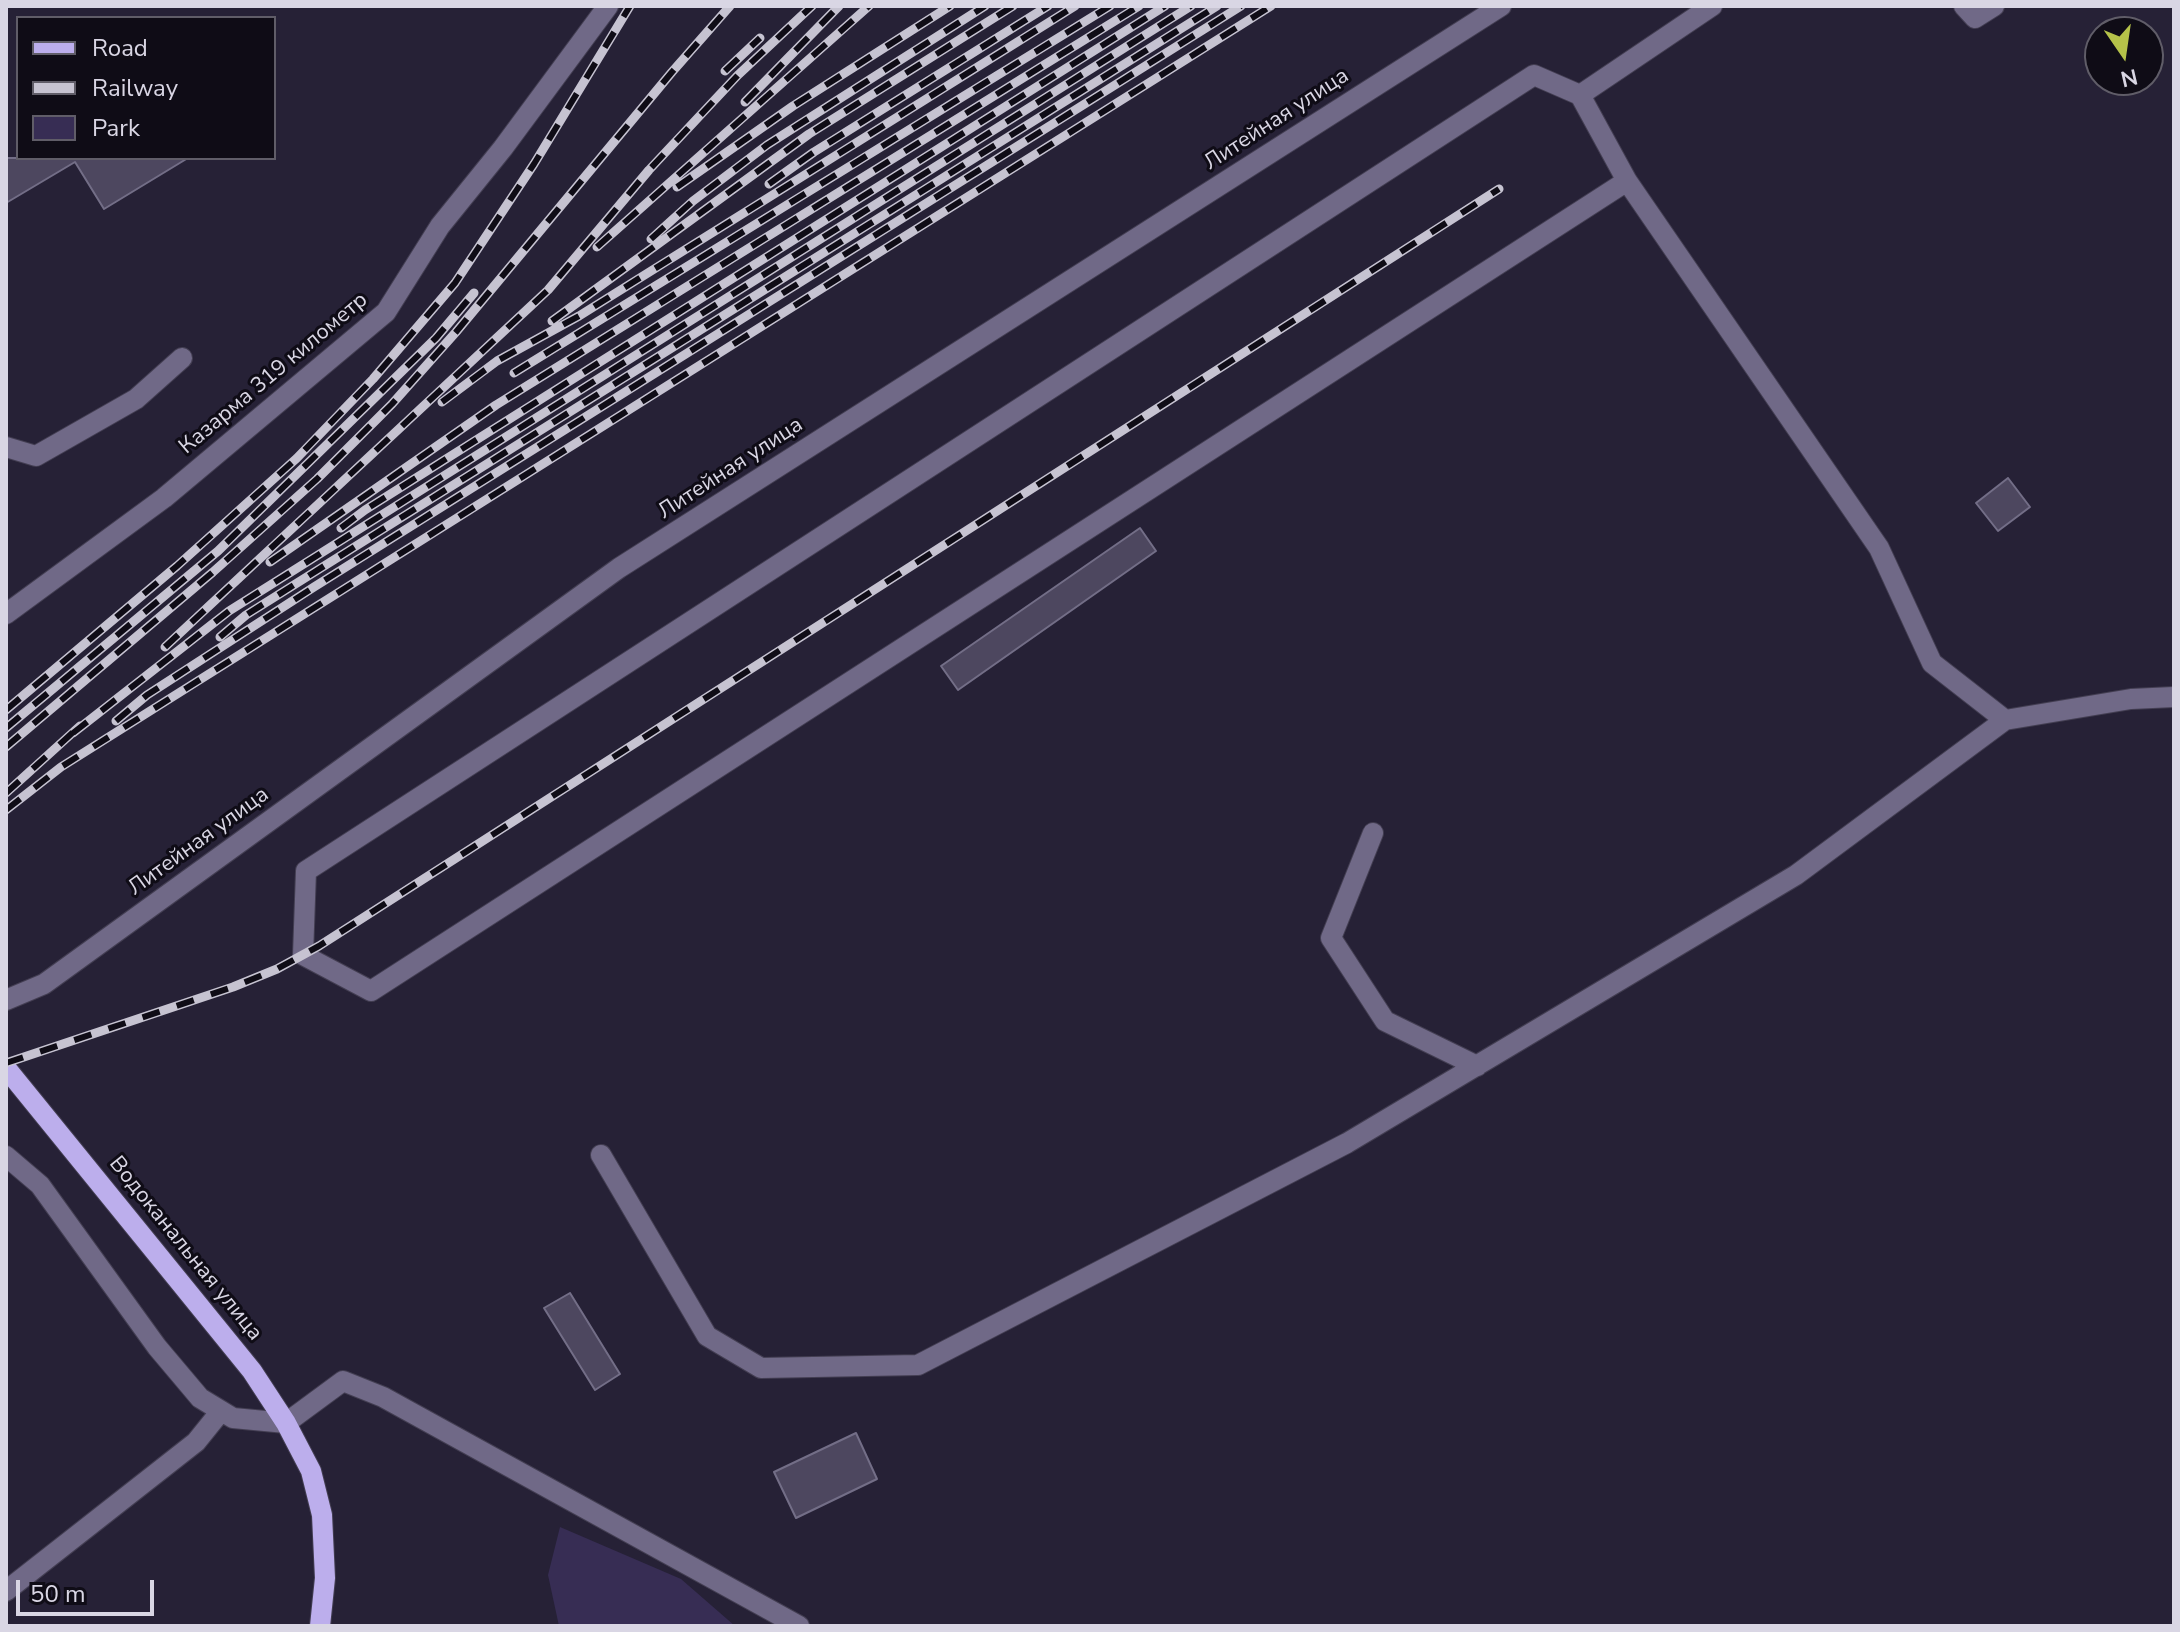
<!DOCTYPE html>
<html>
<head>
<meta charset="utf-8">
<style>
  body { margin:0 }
  #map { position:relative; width:2180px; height:1632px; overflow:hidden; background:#262136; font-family:"Nunito Sans",sans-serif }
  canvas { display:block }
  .frame { position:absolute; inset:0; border:8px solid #d9d6e4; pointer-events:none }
  .legend { position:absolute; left:16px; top:16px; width:260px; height:144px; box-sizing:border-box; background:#0f0c16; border:2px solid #605d68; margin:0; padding:10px 14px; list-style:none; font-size:24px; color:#d9d6e4 }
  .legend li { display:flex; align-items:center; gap:16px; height:40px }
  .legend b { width:40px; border:2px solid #605d68 }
  .north { position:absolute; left:2084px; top:16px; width:80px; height:80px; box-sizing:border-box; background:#0f0c16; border:2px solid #605d68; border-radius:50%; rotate:167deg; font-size:22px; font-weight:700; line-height:32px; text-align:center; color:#d9d6e4 }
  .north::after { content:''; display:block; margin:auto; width:28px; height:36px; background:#b5c249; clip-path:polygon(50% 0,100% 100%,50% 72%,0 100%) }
  .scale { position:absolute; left:16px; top:1580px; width:138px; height:36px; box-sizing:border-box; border:4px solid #d9d6e4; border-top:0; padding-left:10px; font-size:24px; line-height:28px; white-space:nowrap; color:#d9d6e4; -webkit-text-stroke:6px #0f0c16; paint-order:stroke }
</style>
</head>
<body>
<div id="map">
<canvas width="2180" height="1632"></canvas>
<div class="frame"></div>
<ul class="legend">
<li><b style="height:10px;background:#bcaeec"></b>Road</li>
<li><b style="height:10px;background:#c6c3d1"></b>Railway</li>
<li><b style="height:22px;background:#372d54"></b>Park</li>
</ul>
<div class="north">N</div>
<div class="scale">50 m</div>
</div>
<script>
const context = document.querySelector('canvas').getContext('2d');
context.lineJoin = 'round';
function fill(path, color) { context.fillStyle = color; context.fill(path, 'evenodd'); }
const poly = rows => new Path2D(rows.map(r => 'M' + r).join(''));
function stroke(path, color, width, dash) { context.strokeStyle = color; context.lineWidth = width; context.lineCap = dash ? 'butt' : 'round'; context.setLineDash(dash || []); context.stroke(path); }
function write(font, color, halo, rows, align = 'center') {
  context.font = font + ' "Nunito Sans",sans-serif'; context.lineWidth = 6; context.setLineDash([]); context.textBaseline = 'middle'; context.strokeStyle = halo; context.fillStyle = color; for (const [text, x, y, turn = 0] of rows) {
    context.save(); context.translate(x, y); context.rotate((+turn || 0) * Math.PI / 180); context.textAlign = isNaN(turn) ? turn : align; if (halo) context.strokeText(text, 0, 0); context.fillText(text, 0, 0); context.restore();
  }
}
const green = poly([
  [560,1527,681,1579,735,1626,559,1626,548,1575]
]);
const building = poly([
  [6,158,188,158,104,209,75,162,6,203,6,158],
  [2008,478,2030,507,1998,531,1976,503,2008,478],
  [1140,528,1156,551,958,690,941,666,1140,528],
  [570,1293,620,1374,595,1390,544,1308,570,1293],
  [856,1433,877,1479,796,1518,774,1472,856,1433]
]);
const minor = poly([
  [1964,6,1975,18,1994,6],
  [1580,95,1712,6],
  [1627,181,371,991,303,955,306,871,1534,75,1580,95,1627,181,1879,548,1932,663,2005,720],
  [6,447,36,456,136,399,182,358],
  [6,614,164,498,386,312,440,226,503,148,608,6],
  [1373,833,1331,938,1385,1021,1477,1066],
  [6,1000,44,984,619,568,1501,6],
  [601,1155,707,1336,761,1368,918,1365,1347,1143,1796,875,2005,720,2131,699,2174,697],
  [6,1156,40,1185,157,1347,200,1398,233,1418,286,1423,343,1381,383,1397,799,1626],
  [6,1591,196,1442,221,1411]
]);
const major = poly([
  [6,1068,252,1371,286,1423,311,1471,322,1515,325,1578,320,1626]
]);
const rail = poly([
  [725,71,760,38],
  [745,102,839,6],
  [769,184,814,152,1048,6],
  [677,187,793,106,950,6],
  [651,239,693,201,767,145,985,6],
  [597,247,869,6],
  [552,321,809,134,1013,6],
  [514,373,1110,6],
  [442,402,497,361,579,316,1075,6],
  [341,528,365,510,1165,6],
  [270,562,496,405,1139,6],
  [220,637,246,615,1217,6],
  [165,647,548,290,649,170,738,75,812,6],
  [6,710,177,566,297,458,373,379,455,283,534,164,630,6],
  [116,721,147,695,314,587,1241,6],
  [6,728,218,551,436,338,474,293],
  [73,733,229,611,1191,6],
  [6,747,213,572,317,479,392,404,456,332,672,72,730,6],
  [6,793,80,726],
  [6,810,61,767,1271,6],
  [6,1063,233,987,277,969,319,946,1499,189]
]);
const streetNames = [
  ["Литейная улица",1277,120,-33],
  ["Казарма 319 километр",274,374,-40],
  ["Литейная улица",731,469,-33],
  ["Литейная улица",199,842,-36],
  ["Водоканальная улица",185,1249,51]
];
fill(green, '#372d54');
fill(building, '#4d475f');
stroke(building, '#736e87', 2);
stroke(minor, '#433e52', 22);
stroke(major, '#433e52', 22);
stroke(minor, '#706987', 20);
stroke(major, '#bcaeec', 20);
stroke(rail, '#c6c3d1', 9);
stroke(rail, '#0f0c16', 6, [18]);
write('22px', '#d9d6e4', '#0f0c16', streetNames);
</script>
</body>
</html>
